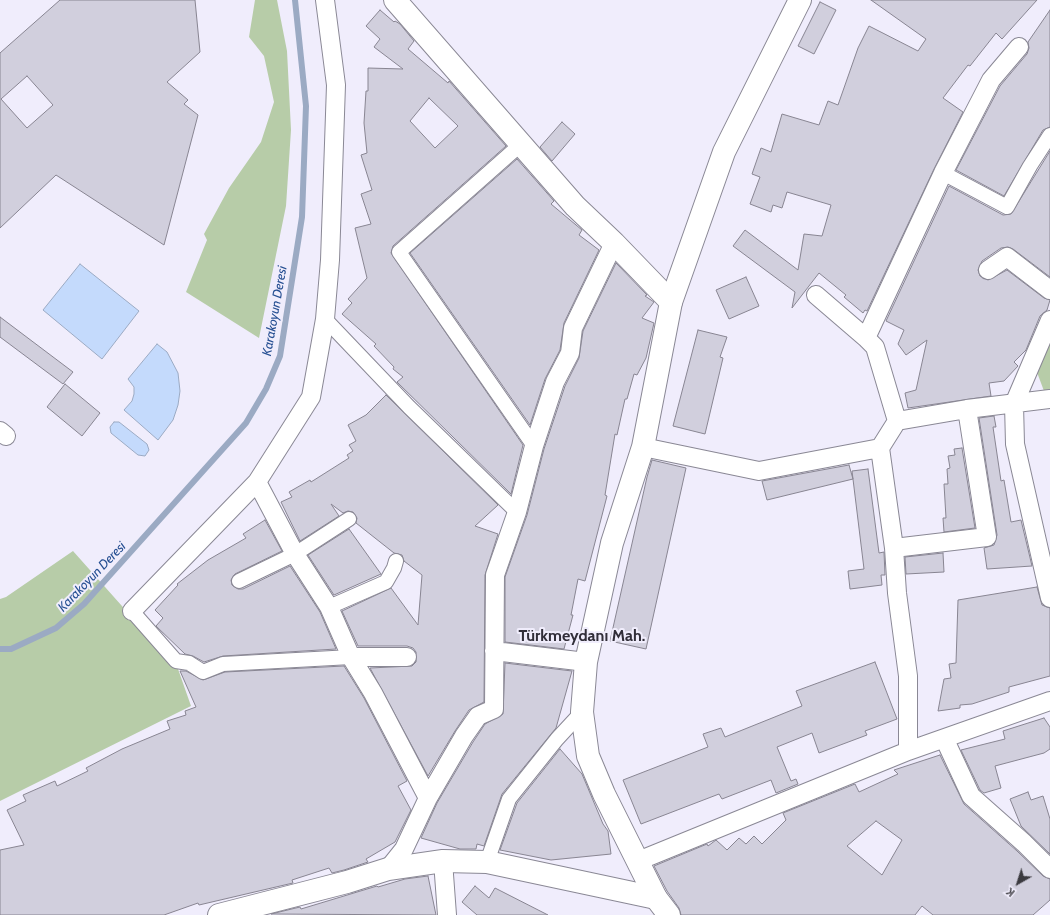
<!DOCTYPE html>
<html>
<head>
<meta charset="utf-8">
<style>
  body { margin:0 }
  #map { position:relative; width:1050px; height:915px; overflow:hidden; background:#f0edfc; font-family:Cabin,sans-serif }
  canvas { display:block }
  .north { position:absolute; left:998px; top:863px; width:40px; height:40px; -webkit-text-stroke:3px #f0edfc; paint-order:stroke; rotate:219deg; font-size:11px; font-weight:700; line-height:16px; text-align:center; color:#3b3a3f }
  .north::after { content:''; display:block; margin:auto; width:14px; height:18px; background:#3b3a3f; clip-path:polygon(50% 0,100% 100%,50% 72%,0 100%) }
</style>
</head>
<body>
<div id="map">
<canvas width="1050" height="915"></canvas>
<div class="north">K</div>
</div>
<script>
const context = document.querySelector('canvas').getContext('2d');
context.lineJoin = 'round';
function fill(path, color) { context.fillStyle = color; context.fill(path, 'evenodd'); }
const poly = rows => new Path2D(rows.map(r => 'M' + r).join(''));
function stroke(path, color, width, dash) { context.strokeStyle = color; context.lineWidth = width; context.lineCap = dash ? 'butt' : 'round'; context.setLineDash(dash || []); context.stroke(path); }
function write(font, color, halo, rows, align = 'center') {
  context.font = font + ' Cabin,sans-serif'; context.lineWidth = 4; context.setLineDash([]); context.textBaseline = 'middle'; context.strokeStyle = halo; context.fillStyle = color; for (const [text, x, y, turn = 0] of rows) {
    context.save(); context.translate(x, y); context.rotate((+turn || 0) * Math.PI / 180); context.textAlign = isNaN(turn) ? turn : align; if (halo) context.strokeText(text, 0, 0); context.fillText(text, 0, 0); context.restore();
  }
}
const green = poly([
  [255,0,277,0,287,51,291,130,286,206,259,338,186,292,207,240,204,234,229,188,261,142,274,102,264,56,249,37],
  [1050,339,1050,390,1044,391,1035,367],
  [73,551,178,669,191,706,0,801,0,599,6,597]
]);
const water = poly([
  [80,264,139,311,102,359,43,310,80,264],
  [157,344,167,352,178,373,180,391,178,405,173,420,158,440,124,410,132,401,134,394,134,387,128,379,157,344],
  [114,422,119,422,147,444,149,450,145,456,138,455,111,433,110,427,114,422]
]);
const stream = poly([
  [0,649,11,649,56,628,84,604,246,423,266,389,280,356,302,217,306,106,295,0]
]);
const building = poly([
  [60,0,195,0,200,52,167,82,188,100,184,104,198,115,164,245,56,175,0,228,0,53,60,0],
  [27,76,53,105,27,128,1,99,27,76],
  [871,0,1037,0,1002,39,996,33,970,66,968,65,943,98,963,112,934,169,867,311,865,310,863,313,844,297,846,295,819,273,792,308,795,292,733,246,745,230,798,270,804,234,822,236,831,205,787,192,782,208,773,205,771,212,750,204,760,177,752,174,761,148,771,152,782,114,819,125,828,101,838,105,858,48,869,26,918,51,926,39,871,0],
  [820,2,836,10,814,54,798,46,820,2],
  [380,10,394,22,395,21,400,24,414,41,408,49,448,83,449,81,506,146,393,246,391,253,523,445,511,494,397,382,403,377,393,369,394,367,374,346,376,344,342,314,352,303,348,299,367,278,355,228,371,224,361,194,372,190,361,155,367,153,364,123,366,91,368,91,368,68,403,69,374,47,380,39,366,26,380,10],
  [429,98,458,126,435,148,410,121,429,98],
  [1050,10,1050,127,1043,130,1004,196,956,170,1000,86,1027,54,1029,48,1028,42,1050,10],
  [562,122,575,134,552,161,540,147,562,122],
  [1050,151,1050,277,1013,249,1008,247,1001,248,982,261,978,270,980,276,988,280,1007,270,1044,298,1050,300,1047,310,1040,316,1026,350,1014,362,1018,366,1004,381,989,383,991,396,908,408,905,393,916,390,927,340,906,355,898,344,904,330,886,321,949,186,1003,215,1011,214,1050,151],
  [517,159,554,201,551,204,582,230,579,235,599,250,564,323,560,350,545,379,530,425,410,253,517,159],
  [616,263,647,295,645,296,654,302,642,318,654,323,646,358,637,375,634,374,627,399,625,399,617,435,615,434,605,495,607,496,585,581,578,579,571,615,573,615,564,649,505,642,505,577,527,515,544,449,565,386,579,358,583,331,616,263],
  [746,277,759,306,729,319,716,290,746,277],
  [0,317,73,372,63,384,0,337,0,317],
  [698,330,727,337,720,357,723,358,705,434,673,426,698,330],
  [65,384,100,413,82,436,47,407,65,384],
  [386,395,498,505,475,526,498,534,485,575,484,702,469,710,455,731,428,776,370,668,412,666,416,662,416,652,413,648,407,646,358,646,342,611,391,588,418,625,422,575,404,561,402,555,394,553,356,523,357,518,353,512,348,511,343,513,331,504,339,516,300,541,281,502,292,497,289,492,310,480,311,482,349,458,347,455,353,451,349,445,356,441,348,425,366,415,386,395],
  [994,416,996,427,993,427,1001,481,1004,480,1011,522,1021,520,1032,566,987,569,984,548,994,545,997,535,979,418,994,416],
  [962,448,975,528,944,532,943,518,946,518,944,484,948,484,947,469,950,468,948,456,955,455,954,449,962,448],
  [652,460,686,468,646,649,610,641,647,477,652,460],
  [849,465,853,479,767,500,762,481,849,465],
  [868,469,879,553,884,552,885,575,881,575,882,585,850,589,848,571,864,569,852,471,868,469],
  [265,520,282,551,235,574,231,580,232,585,238,589,243,589,290,566,320,612,336,649,223,656,204,662,193,656,185,654,156,626,163,618,155,610,178,585,177,584,208,560,246,538,243,534,265,520],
  [349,529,381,574,334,595,308,555,349,529],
  [943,553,944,572,906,574,905,557,943,553],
  [1037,587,1042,605,1050,608,1050,676,1009,687,1009,692,972,704,960,705,960,708,938,711,944,679,951,678,949,664,956,663,958,600,1037,587],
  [875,662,897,719,865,731,867,735,819,753,812,733,777,747,791,781,796,779,798,784,776,793,771,780,722,799,719,794,641,824,623,780,708,747,703,734,721,728,725,737,802,706,796,691,875,662],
  [505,663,572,671,556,728,502,794,484,846,477,844,476,849,460,849,421,838,437,803,473,742,485,724,503,714,505,663],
  [344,666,364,698,407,781,398,786,411,810,395,842,366,859,368,862,344,870,332,873,329,868,292,880,293,883,199,905,198,903,164,915,0,915,0,850,24,845,7,810,26,801,23,795,55,781,57,786,88,771,86,768,122,749,170,729,167,721,186,715,185,711,196,707,180,671,186,671,203,680,225,672,344,666],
  [1044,718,1050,727,1050,749,1044,753,995,766,1001,788,984,793,980,790,961,750,1005,739,1003,731,1044,718],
  [560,749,582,774,603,824,608,831,611,854,551,860,500,850,517,803,560,749],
  [940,755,964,804,1017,851,1043,876,1050,879,1050,900,1033,915,933,915,922,906,915,915,681,915,679,908,667,891,654,866,707,844,708,846,716,840,727,850,739,838,746,844,754,836,762,844,786,820,783,813,855,784,859,792,898,774,894,770,940,755],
  [876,821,902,840,882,875,847,846,876,821],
  [1028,792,1031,800,1043,796,1050,819,1050,854,1021,826,1010,799,1028,792],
  [428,876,436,915,271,914,300,907,301,909,377,886,378,887,405,879,428,876],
  [475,886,489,898,495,888,548,915,477,915,462,902,475,886]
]);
const pedestrian = poly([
  [520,145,399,252,534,446],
  [943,173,1007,207,1030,166,1050,135],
  [325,319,409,407,517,512],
  [239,581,295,554,349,519],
  [329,607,386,582,394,568,396,561],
  [132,611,176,661,189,663,203,672,223,664,351,657],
  [487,862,509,799,557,739,582,712]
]);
const minor = poly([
  [988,270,1007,257,1050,290],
  [816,295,866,338],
  [1050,320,1014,404,1015,444,1050,598],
  [897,421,967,409,1050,399],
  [0,431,6,436],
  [643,447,759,471,880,448],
  [257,482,295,554,329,607,351,657,373,693,428,798],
  [894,548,987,537,967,409],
  [132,611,257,482,311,397,325,319,330,260,336,85,325,0],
  [494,651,586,662],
  [351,657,407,657],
  [945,740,971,796,1024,843,1050,869],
  [908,751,908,676,897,593,894,548,880,448,897,421,875,347,866,338,943,173,991,80,1019,47],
  [443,861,447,915],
  [638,861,908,751,1050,701],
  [388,869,404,849,428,798,464,736,478,716,494,709,495,575,517,512,534,446,555,382,570,353,573,328,614,243]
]);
const tertiary = poly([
  [671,302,724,152,800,0],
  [219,915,347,882,388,869,443,861,487,862,656,898]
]);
const secondary = poly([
  [395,0,575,206,614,243,671,302,643,447,612,543,586,662,582,712,588,756,604,794,656,898,669,915]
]);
const waterNames = [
  ["Karakoyun Deresi",275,311,-80],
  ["Karakoyun Deresi",92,577,-46]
];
const districtNames = [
  ["Türkmeydanı Mah.",582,636]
];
fill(green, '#b7cca8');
fill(water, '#c4dafc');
stroke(water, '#9baac3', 1);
stroke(stream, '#9baac3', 6);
fill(building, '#d1cfdd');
stroke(building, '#888592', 1);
stroke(pedestrian, '#8a8895', 16);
stroke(minor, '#8a8895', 20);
stroke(tertiary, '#8a8895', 24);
stroke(secondary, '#8a8895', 24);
stroke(pedestrian, '#fff', 14);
stroke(minor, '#fff', 18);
stroke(tertiary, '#fff', 22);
stroke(secondary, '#fff', 22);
write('italic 13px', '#275093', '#f0edfc', waterNames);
write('bold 16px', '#312e39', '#f0edfc', districtNames);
</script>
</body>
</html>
